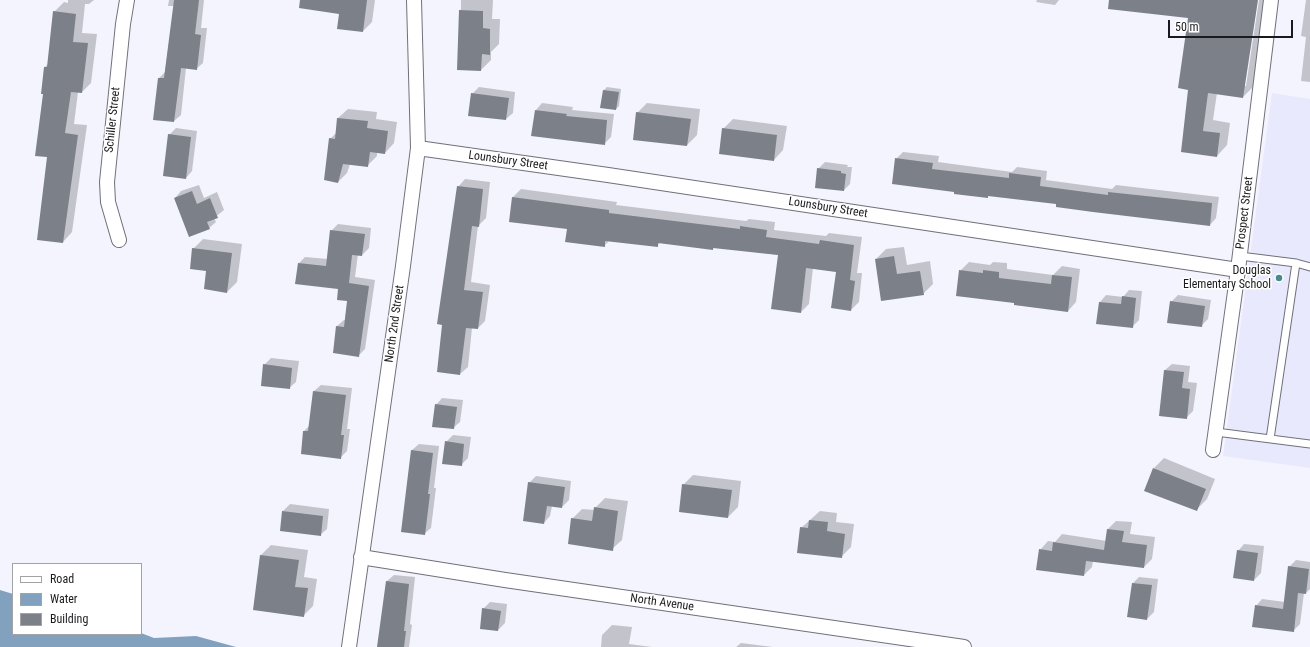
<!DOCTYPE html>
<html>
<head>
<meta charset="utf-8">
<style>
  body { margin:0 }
  #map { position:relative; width:1310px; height:647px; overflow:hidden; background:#f4f4fe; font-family:"Roboto Condensed",sans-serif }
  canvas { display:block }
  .legend { position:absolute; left:12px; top:563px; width:130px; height:72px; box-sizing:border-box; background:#fff; border:1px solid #a3a3a5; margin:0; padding:5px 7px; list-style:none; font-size:12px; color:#1a1a1e }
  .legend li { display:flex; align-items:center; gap:8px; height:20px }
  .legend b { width:20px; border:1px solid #a3a3a5 }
  .scale { position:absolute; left:1168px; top:20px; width:125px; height:18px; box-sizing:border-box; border:2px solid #1a1a1e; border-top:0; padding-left:5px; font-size:12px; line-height:14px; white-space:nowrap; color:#1a1a1e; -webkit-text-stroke:3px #fff; paint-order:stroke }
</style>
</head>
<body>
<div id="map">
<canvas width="1310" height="647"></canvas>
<ul class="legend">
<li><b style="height:5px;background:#fff"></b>Road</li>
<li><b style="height:11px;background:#82a1bf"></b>Water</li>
<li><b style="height:11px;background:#7b8089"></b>Building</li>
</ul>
<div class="scale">50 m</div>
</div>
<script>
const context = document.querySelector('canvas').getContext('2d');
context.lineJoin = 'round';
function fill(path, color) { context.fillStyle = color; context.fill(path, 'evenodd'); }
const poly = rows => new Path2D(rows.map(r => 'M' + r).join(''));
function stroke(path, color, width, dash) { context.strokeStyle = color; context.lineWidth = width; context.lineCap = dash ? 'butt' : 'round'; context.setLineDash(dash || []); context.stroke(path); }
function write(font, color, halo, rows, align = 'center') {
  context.font = font + ' "Roboto Condensed",sans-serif'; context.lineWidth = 3; context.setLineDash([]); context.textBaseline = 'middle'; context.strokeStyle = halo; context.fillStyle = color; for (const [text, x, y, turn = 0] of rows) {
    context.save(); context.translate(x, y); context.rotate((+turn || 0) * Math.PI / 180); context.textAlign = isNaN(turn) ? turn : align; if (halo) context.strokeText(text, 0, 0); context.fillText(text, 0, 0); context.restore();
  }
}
const built = poly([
  [1272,93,1310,99,1310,468,1223,456]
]);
const water = poly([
  [0,590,13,594,13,634,141,633,154,638,196,636,236,647,0,647]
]);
const shadow = poly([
  [68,0,94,0,89,4,85,4,82,33,97,34,91,83,82,92,78,92,74,124,87,125,72,232,63,242,49,157,44,94,45,67,48,64,54,12,64,2,68,3],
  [169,0,204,0,201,28,207,28,203,63,196,69,186,68,181,115,174,121,159,78,165,72,174,6,168,6],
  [315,0,375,0,372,22,363,31,340,13],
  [461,0,493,0,492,19,500,19,499,44,491,52,491,60,481,70,460,11,461,9],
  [1037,0,1059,0,1055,5,1036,2],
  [1126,0,1257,0,1244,86,1246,86,1259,0,1266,0,1254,86,1243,97,1217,93,1213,120,1230,123,1227,145,1217,156,1182,151,1189,89,1189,18],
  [1306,0,1310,0,1310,82,1301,81,1306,37,1301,36],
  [479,87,515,92,513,113,506,119,472,94],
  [607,87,621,89,619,106,616,109,604,90],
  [542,103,573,107,572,110,614,114,611,137,604,144,536,110],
  [647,103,700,109,697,135,687,145,637,113],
  [348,109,377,112,376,119,397,122,394,143,385,153,377,152,377,156,367,166,350,164,347,173,338,182,330,139,337,132,338,118],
  [733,119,787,126,783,150,774,160,723,129],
  [176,128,197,131,192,171,186,178,169,135],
  [903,152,939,156,938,162,1012,172,1017,167,1047,171,1046,180,1112,189,1116,185,1219,197,1216,218,1210,225,1057,203,989,195,988,197,955,191,896,159],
  [825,162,848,165,847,167,852,167,850,184,844,190,818,169],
  [465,179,490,182,486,218,478,226,471,282,490,285,485,321,478,328,472,328,468,367,460,374,458,187],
  [199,185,204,198,217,192,224,210,214,218,216,222,209,228,175,198,181,191],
  [521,189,617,202,616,205,746,221,749,219,775,222,774,230,826,236,829,233,862,237,857,273,862,273,859,302,851,310,837,271,813,268,809,304,801,312,779,255,715,247,713,249,661,242,657,246,609,241,604,246,568,228,510,221,513,197],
  [338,224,371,228,369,248,362,255,358,254,355,277,375,280,365,349,358,356,337,326,344,320,345,320,348,300,339,289,299,263,305,257,328,259,331,231],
  [203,239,242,244,237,282,227,292,193,249],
  [904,247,907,265,930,261,933,284,923,294,876,259,886,249],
  [969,262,990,265,993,262,1007,263,1007,269,1053,275,1062,266,1080,269,1076,302,1068,311,1015,302,960,271],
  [1129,290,1142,291,1139,320,1132,327,1097,323,1100,302,1106,295,1123,297],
  [1178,295,1211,300,1208,319,1201,326,1171,302],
  [271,358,299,361,296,382,289,388,264,365],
  [1172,364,1190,366,1188,382,1197,383,1193,411,1186,418,1165,370],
  [321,385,352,388,347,429,350,429,347,451,340,458,302,453,304,431,310,425,314,391],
  [442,398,463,400,460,422,453,428,436,405],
  [453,435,471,437,468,458,461,465,446,442],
  [419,444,439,446,434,488,436,488,431,528,424,534,412,450],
  [1164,458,1215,479,1207,499,1197,509,1154,468],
  [693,475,741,481,738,507,728,517,683,485],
  [536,476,571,481,569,500,562,507,552,506,550,516,544,523,529,483],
  [605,498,628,501,622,540,612,549,572,519,582,509,595,510,595,508],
  [290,504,329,509,327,529,320,535,281,530,283,511],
  [820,511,837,513,836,522,854,524,851,547,841,557,801,528],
  [1116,521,1132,522,1130,534,1155,537,1152,559,1144,567,1093,561,1092,567,1084,575,1040,550,1048,541,1055,542,1062,534,1107,541,1108,529],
  [1244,544,1264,546,1261,573,1254,580,1238,551],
  [271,545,308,550,304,577,317,579,313,606,303,616,254,609,261,555],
  [1296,560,1310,562,1310,589,1306,593,1304,593,1300,624,1293,631,1256,606,1262,599,1285,602,1289,567],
  [394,575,415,577,410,624,412,625,409,647,379,647,387,581],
  [1139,577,1158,579,1154,612,1147,619,1133,583],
  [490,602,507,604,505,623,498,630,483,609],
  [612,625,632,627,629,644,652,647,601,647,602,635],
  [741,643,773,647,736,647]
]);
const building = poly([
  [174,0,199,0,195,34,201,35,197,70,181,68,174,122,153,120,158,78,164,78],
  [300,0,367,0,363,32,337,29,339,14,299,8],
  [1109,0,1258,0,1243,98,1208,93,1203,131,1220,133,1217,157,1181,152,1188,90,1178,88,1188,18,1108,9],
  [459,10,483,11,483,28,490,29,490,55,482,54,481,71,457,70],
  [53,11,76,14,73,42,88,43,82,93,71,92,65,133,78,135,63,243,37,240,47,157,35,156,43,94,41,94,44,67,47,67],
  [603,90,619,92,616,110,600,108],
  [471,93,509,98,506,120,468,116],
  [535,110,567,114,566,116,607,120,605,145,531,136],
  [636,112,691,119,687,146,633,140],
  [337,118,368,121,367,128,388,131,385,154,370,152,368,167,343,164,338,183,324,180,329,138,335,139],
  [722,128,777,135,774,161,719,154],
  [168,134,191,137,186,179,163,176],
  [895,158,933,163,932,169,1009,178,1009,173,1041,177,1040,186,1108,195,1108,192,1212,203,1210,226,1093,212,1056,207,1056,204,988,196,988,198,954,194,954,192,892,184],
  [817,168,841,171,841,173,846,174,844,191,815,188],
  [457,186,483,189,479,227,472,226,464,290,483,292,478,329,466,328,460,375,437,372,442,325,437,324],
  [192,191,197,204,210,198,218,218,207,222,210,229,189,237,174,198],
  [512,197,609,210,609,213,740,229,740,226,767,230,766,237,819,244,820,240,854,245,850,280,855,281,851,311,831,308,836,272,806,268,801,313,771,309,778,255,713,248,713,250,658,243,658,247,605,241,605,247,565,242,567,229,509,222],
  [330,230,365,234,362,256,352,255,349,283,369,286,359,357,333,353,336,326,344,327,347,301,337,300,338,289,295,284,298,263,326,266],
  [192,248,232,253,227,293,204,289,206,271,190,269],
  [894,256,897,274,920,271,924,295,881,301,875,259],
  [959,270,983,273,983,270,999,272,999,278,1051,284,1052,275,1072,277,1068,312,1014,305,1014,303,956,296],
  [1122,296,1136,298,1133,328,1096,324,1099,302,1121,304],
  [1170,301,1205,306,1202,327,1167,323],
  [263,364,292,368,290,389,261,386],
  [1164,370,1184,372,1182,388,1190,389,1187,419,1159,416],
  [313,391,346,395,341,435,344,435,341,459,301,454,303,431,308,431],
  [435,404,457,407,454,429,432,427],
  [445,441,464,444,462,466,442,464],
  [411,450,433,453,428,494,430,494,425,535,401,532],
  [1153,468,1206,489,1197,511,1144,491],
  [528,482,565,487,562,508,547,506,544,524,523,521],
  [682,484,732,490,728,518,679,512],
  [594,507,618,511,613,551,568,544,571,518,592,521],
  [282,511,323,516,321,536,280,531],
  [809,520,828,522,827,531,845,534,842,558,797,553,800,527,808,528],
  [1107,529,1124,531,1122,542,1147,545,1144,568,1086,561,1084,576,1036,570,1039,549,1052,551,1053,542,1104,550],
  [1237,550,1258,553,1254,581,1233,578],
  [260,555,299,560,295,587,308,588,304,617,253,610],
  [1288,566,1309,569,1306,594,1298,593,1294,632,1252,627,1255,605,1283,609],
  [386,581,409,584,404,631,406,631,404,647,377,647],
  [1132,583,1152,585,1147,620,1127,617],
  [482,608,501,611,498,631,480,629]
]);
const service = poly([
  [1240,256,1296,263,1310,267],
  [1216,432,1310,444],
  [1270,439,1296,263]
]);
const minor = poly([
  [418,148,608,175,1238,270],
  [119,240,108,202,107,182,123,24,127,0],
  [1213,450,1238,270,1271,0],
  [361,557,505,580,964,647],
  [349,647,403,266,418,148,414,0]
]);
const markers = [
  [1279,278,4,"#458c8b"]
];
const streetNames = [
  ["Schiller Street",113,120,-84],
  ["Lounsbury Street",508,161,8],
  ["Lounsbury Street",828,208,9],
  ["Prospect Street",1245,213,-83],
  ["North 2nd Street",395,324,-82],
  ["North Avenue",662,603,8]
];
const poiNames = [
  ["Douglas",1271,271],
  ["Elementary School",1271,285]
];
fill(built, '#e8e9fc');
fill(water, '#82a1bf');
fill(shadow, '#0003');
fill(building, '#7b8089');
stroke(service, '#70707a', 9);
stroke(minor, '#70707a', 16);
stroke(service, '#fff', 7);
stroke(minor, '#fff', 14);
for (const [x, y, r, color] of markers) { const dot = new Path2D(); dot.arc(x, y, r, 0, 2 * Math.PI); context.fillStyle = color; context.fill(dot); stroke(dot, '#fff', 1.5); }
write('12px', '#1a1a1e', '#fff', streetNames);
write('12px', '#1a1a1e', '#fff', poiNames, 'right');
</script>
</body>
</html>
